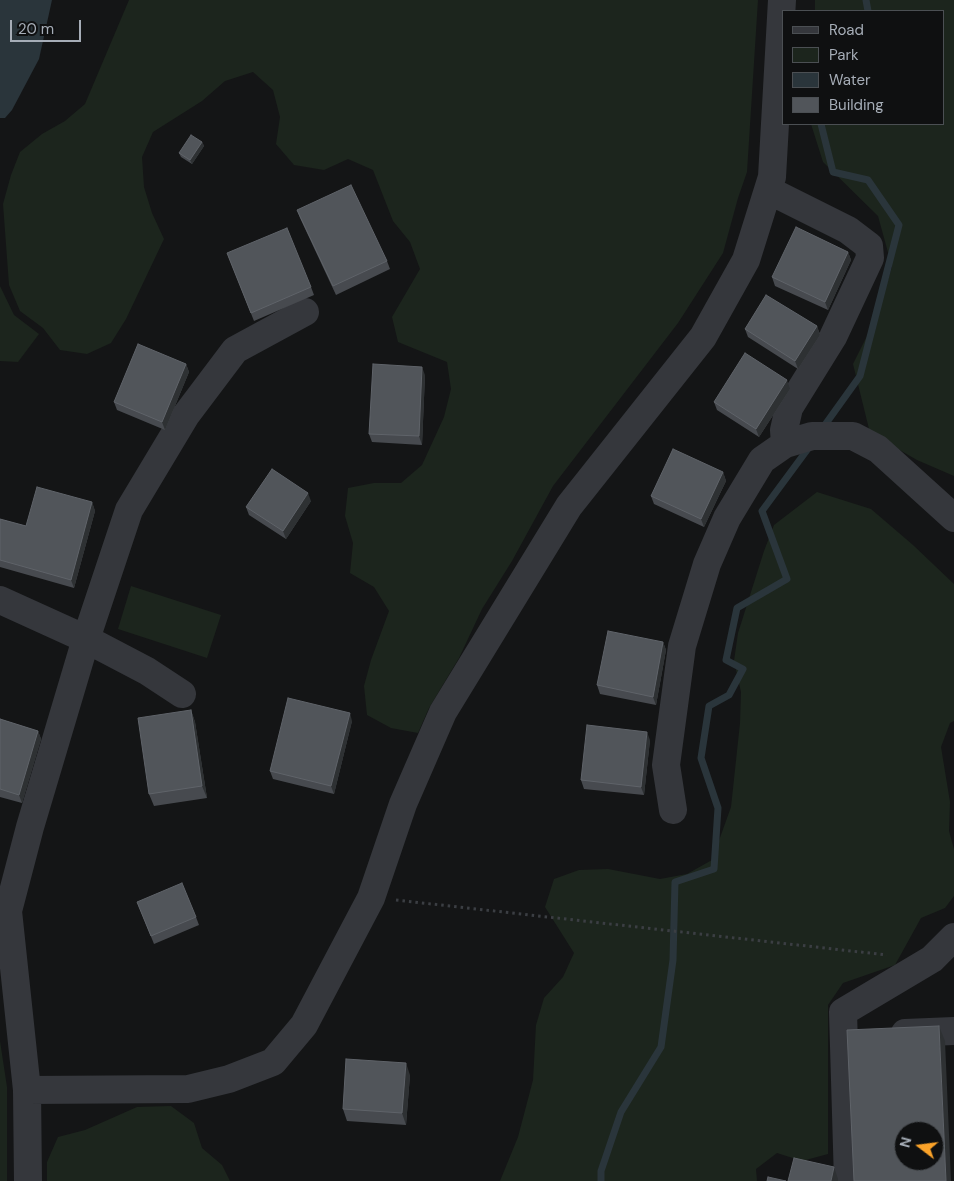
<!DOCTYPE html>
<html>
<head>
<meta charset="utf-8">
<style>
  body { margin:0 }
  #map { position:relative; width:954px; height:1181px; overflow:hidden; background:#141516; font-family:"DM Sans",sans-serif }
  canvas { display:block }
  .legend { position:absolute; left:782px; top:10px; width:162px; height:115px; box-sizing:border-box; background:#0f1011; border:1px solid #4b4f53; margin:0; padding:6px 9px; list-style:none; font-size:15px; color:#a6adb7 }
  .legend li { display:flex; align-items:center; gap:10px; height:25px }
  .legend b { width:25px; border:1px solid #4b4f53 }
  .north { position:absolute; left:894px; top:1121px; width:50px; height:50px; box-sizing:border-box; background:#0f1011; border:1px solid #4b4f53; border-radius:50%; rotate:285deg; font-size:14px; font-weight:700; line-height:20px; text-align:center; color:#a6adb7 }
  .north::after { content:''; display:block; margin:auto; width:18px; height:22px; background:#faa229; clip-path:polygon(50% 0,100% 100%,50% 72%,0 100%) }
  .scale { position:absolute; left:10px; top:20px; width:71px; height:22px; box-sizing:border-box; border:2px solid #a6adb7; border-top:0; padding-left:6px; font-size:15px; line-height:18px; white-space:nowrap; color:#a6adb7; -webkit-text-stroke:4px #0f1011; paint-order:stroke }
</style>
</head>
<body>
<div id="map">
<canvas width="954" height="1181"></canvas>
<ul class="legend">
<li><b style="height:6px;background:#35373c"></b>Road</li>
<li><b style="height:14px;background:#1c251d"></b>Park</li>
<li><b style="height:14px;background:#2a353b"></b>Water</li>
<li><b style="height:14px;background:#51555a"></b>Building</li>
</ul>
<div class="north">N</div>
<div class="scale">20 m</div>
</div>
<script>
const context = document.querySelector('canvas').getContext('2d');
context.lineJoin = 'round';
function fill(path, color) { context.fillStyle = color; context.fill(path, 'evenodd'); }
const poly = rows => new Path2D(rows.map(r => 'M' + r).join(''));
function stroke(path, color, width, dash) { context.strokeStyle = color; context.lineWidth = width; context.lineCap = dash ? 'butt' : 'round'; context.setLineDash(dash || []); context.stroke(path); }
const green = poly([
  [129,0,758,0,747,172,738,198,723,253,678,323,553,486,512,561,482,609,459,658,429,708,418,733,391,728,367,715,364,686,371,660,389,611,374,587,350,573,353,543,345,516,348,488,374,483,401,483,422,465,444,417,451,389,447,362,398,342,392,317,420,269,410,242,393,221,373,170,348,159,324,170,294,165,276,144,280,117,273,90,253,72,225,81,202,101,153,132,142,157,144,187,152,213,164,239,126,319,111,343,87,354,60,350,43,328,20,311,9,285,3,204,11,175,20,152,42,134,65,121,85,104],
  [815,0,954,0,954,476,917,460,870,433,853,364,876,318,892,267,878,216,823,162,811,124,943,124,943,11,815,11],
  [0,286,14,315,39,334,18,362,0,361],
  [817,492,871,509,913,545,954,584,954,721,950,723,941,747,950,802,949,831,954,849,954,896,945,908,921,918,895,965,843,983,828,1005,828,1154,802,1161,777,1153,756,1169,757,1181,500,1181,518,1137,533,1080,536,1025,544,998,563,977,574,953,545,907,554,879,579,870,608,869,660,879,687,874,712,860,731,807,740,723,741,692,734,661,738,633,764,551,774,525],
  [131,586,221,615,207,658,118,629],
  [0,1041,7,1087,7,1181,0,1181],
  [171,1106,194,1123,202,1148,222,1165,230,1181,47,1181,47,1162,58,1137,85,1130,137,1107]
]);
const water = poly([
  [0,0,52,0,39,59,12,110,5,118,0,118]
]);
const stream = poly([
  [866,0,868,11],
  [821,124,833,172,868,180,899,225,860,376,822,429],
  [601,1181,601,1171,621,1112,661,1047,673,960,675,882,714,869,718,808,701,758,709,706,729,695,743,669,726,660,737,608,787,579,762,511,810,446]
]);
const path = poly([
  [396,900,887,955]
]);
const minor = poly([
  [768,190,848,230,869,246,870,258,833,337,789,408,784,430,785,444],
  [0,600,86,639,147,671,182,694],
  [673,810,666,765,682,646,707,564,727,518,762,460,785,444,812,436,853,436,878,449,954,518],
  [0,903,8,911,27,1090,28,1181],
  [8,911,30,827,86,639,129,510,186,415,235,350,305,312],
  [905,1033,954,1031],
  [27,1090,188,1089,229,1079,273,1062,304,1025,371,898,403,804,443,712,569,506,703,337,746,260,772,177,782,0],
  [848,1181,843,1012,932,959,954,937]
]);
const wall = poly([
  [202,142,204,146,192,164,181,157,179,153],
  [297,210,387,261,390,269,336,295,300,218],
  [848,252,851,260,828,310,775,286,772,277],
  [227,253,311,287,314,295,254,321],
  [817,326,820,335,798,369,748,337,745,329],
  [186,364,189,372,165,430,117,410,114,402],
  [425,375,422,445,372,442,369,434],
  [790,389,759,437,717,410,714,402],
  [723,472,726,481,704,527,654,504,651,496],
  [311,501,286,539,249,515,246,507],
  [92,502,95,511,74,588,0,567,0,519,26,526],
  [663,642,666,650,656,705,600,694,597,685],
  [191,710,195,722,207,798,154,806,149,794],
  [0,719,38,731,41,739,22,803,0,797],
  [352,721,334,794,273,779,270,771],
  [650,740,644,795,584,789,581,780],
  [137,902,196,917,199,925,154,944],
  [410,1075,406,1125,347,1121,343,1109]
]);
const shadedWall = poly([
  [202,142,204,146,192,164,190,160],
  [848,252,851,260,828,310,825,302],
  [817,326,820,335,798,369,795,361],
  [186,364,189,372,165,430,162,422],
  [422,367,425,375,422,445,419,436],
  [787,380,790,389,759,437,756,429],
  [723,472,726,481,704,527,701,519],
  [308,493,311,501,286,539,283,531],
  [92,502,95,511,74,588,71,580],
  [663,642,666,650,656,705,653,697],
  [191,710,195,722,207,798,202,786],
  [350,713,352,721,334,794,331,786],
  [38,731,41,739,22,803,19,795],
  [647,732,650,740,644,795,641,787],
  [939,1026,945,1041,951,1181,946,1181],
  [406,1063,410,1075,406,1125,402,1113],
  [834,1167,838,1179,838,1181,831,1181]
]);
const building = poly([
  [191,135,202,142,190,160,179,153,191,135],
  [351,185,387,261,333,286,297,210,351,185],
  [796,227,848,252,825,302,772,277,796,227],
  [287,228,311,287,251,313,227,253,287,228],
  [766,295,817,326,795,361,745,329,766,295],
  [138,344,186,364,162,422,114,402,138,344],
  [745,353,787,380,756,429,714,402,745,353],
  [373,364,422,367,419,436,369,434,373,364],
  [673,449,723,472,701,519,651,496,673,449],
  [272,469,308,493,283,531,246,507,272,469],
  [37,487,92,502,71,580,0,560,0,519,26,526,37,487],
  [608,631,663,642,653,697,597,685,608,631],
  [288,698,350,713,331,786,270,771,288,698],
  [191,710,202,786,149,794,138,718,191,710],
  [0,719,38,731,19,795,0,789,0,719],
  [587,725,647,732,641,787,581,780,587,725],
  [182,883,196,917,151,936,137,902,182,883],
  [939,1026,946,1181,854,1181,847,1030,939,1026],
  [904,1131,934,1131,934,1161,904,1161,904,1131],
  [346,1059,406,1063,402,1113,343,1109,346,1059],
  [794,1158,834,1167,831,1181,788,1181,794,1158],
  [768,1177,786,1181,767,1181,768,1177]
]);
fill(green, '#1c251d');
fill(water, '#2a353b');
stroke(stream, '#2a353b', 7);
stroke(path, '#3b3e43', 3, [2.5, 4]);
stroke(minor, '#35373c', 28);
fill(wall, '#474a4f');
fill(shadedWall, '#2e3133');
fill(building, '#51555a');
stroke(building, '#5f6369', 1);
</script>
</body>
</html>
